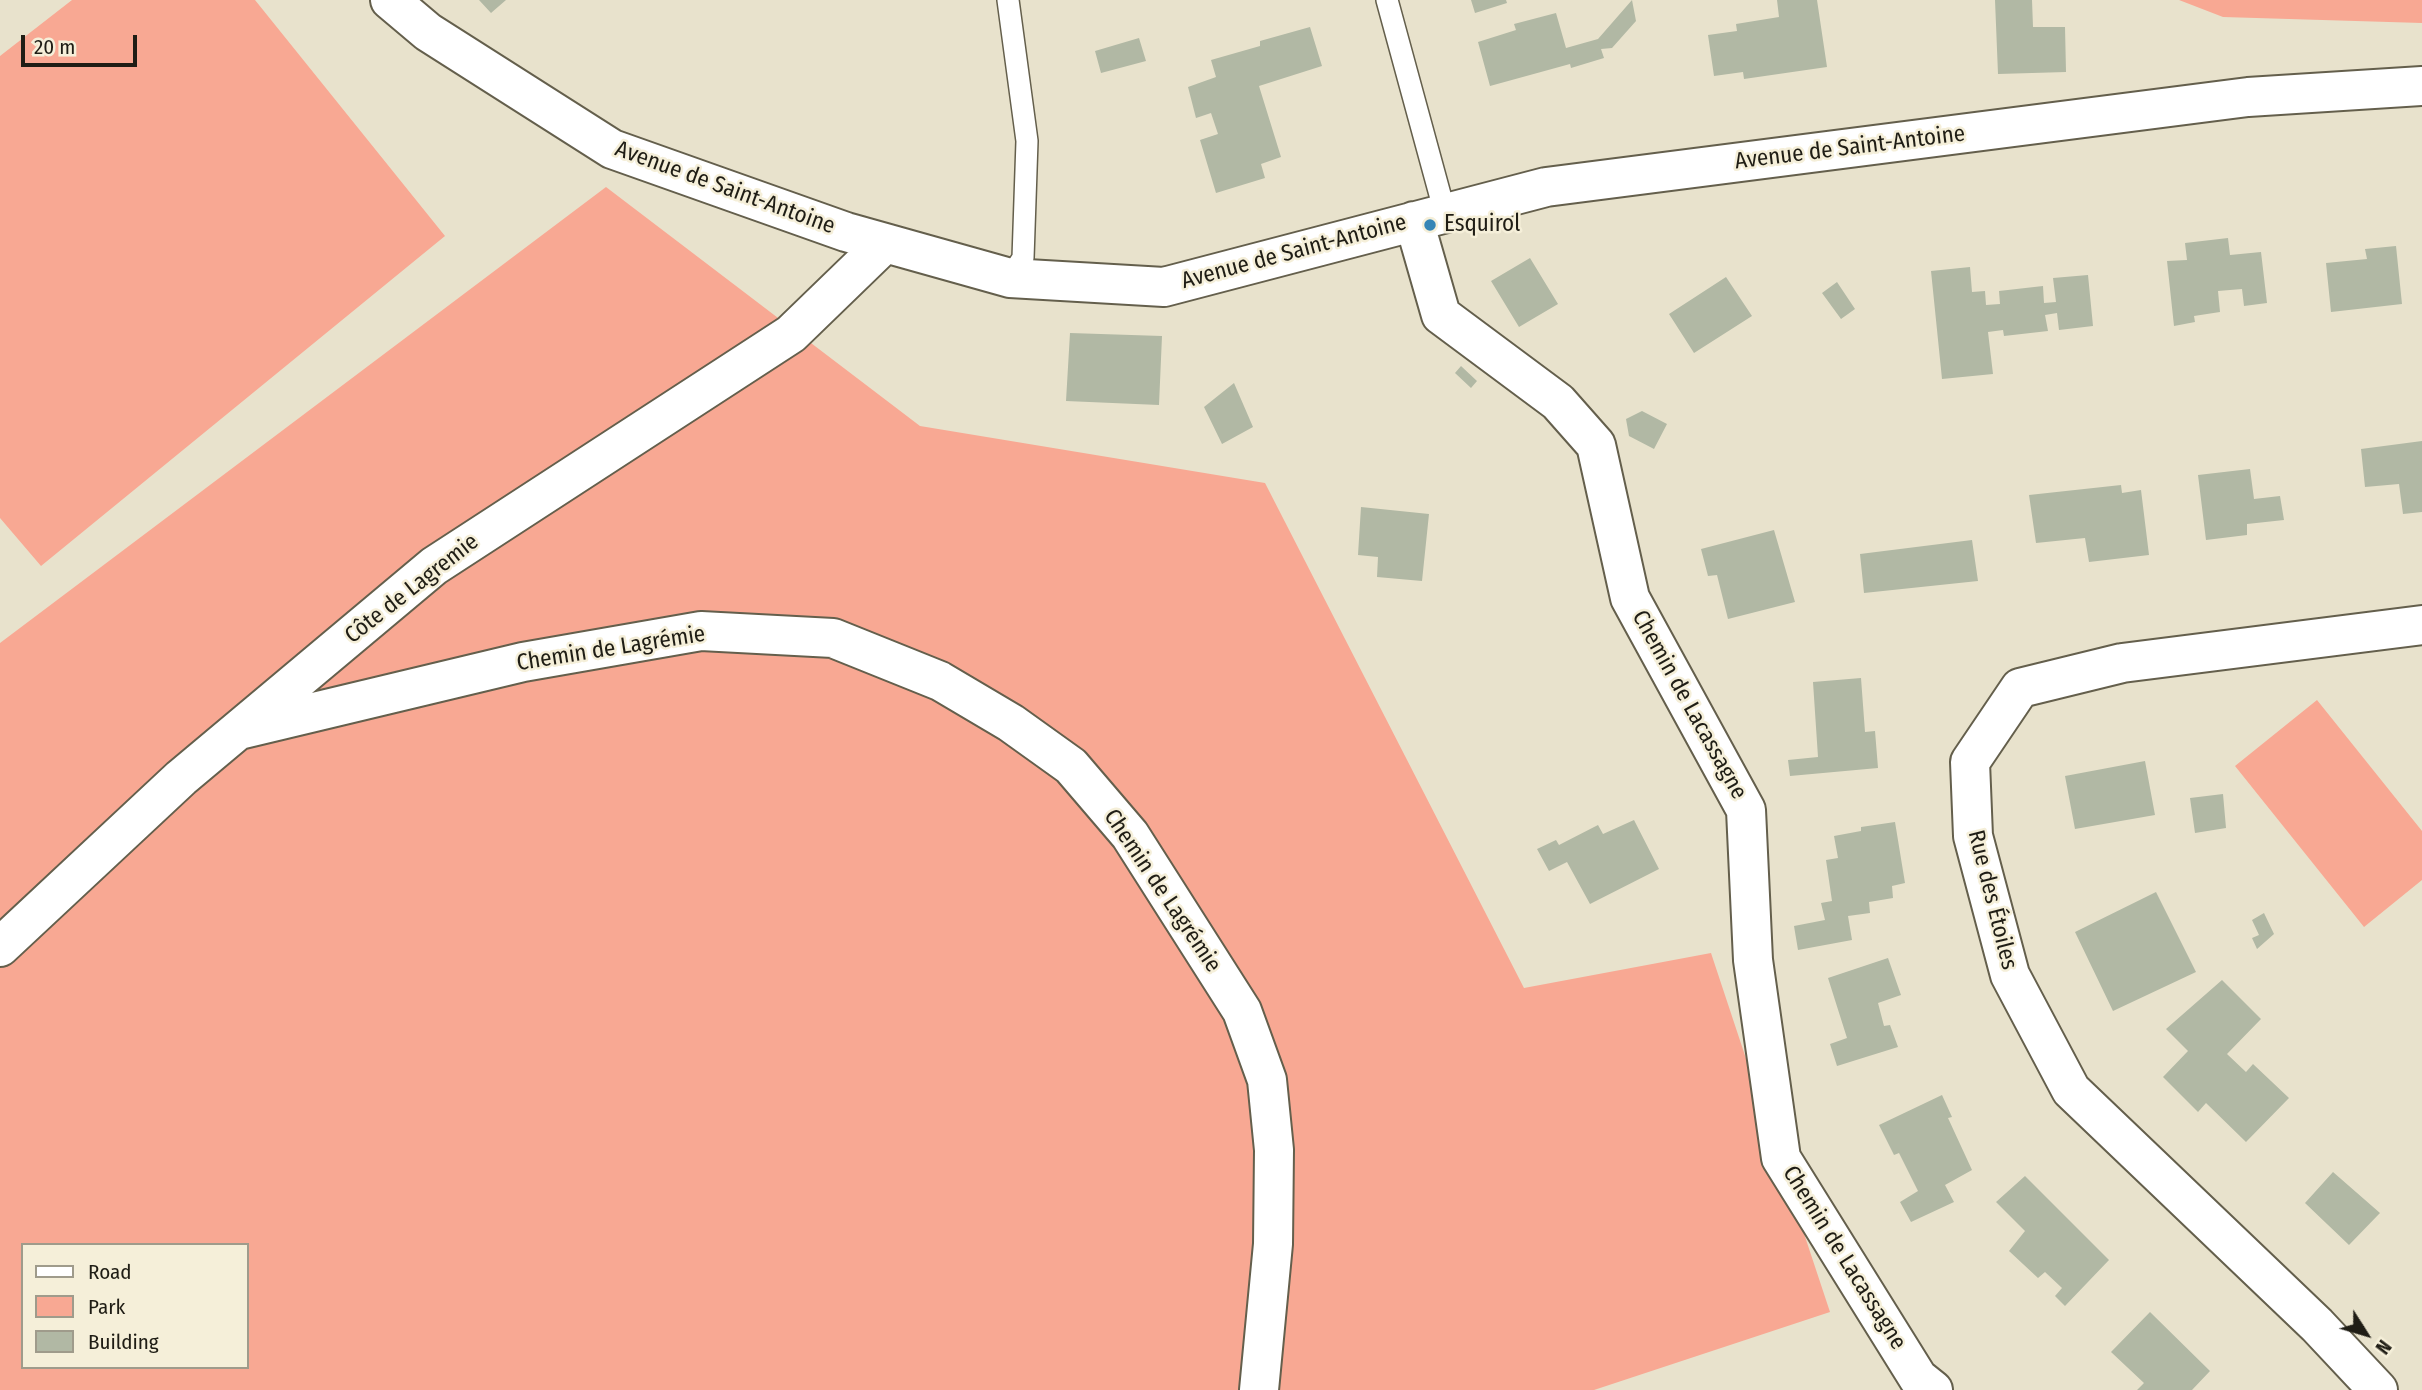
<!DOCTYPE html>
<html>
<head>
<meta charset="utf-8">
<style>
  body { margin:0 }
  #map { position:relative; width:2422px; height:1390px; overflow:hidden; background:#e8e2cc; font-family:"Fira Sans Condensed",sans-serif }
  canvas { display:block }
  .legend { position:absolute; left:21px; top:1243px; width:228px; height:126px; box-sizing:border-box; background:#f5efd9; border:2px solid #9f9b8b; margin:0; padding:9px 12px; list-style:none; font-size:21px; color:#1f1d15 }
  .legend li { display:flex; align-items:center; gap:14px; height:35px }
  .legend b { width:35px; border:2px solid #9f9b8b }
  .north { position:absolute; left:2331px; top:1299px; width:70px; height:70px; -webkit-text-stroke:5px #f5efd9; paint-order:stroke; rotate:127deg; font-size:19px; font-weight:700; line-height:28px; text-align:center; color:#1f1d15 }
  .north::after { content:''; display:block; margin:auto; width:24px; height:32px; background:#1f1d15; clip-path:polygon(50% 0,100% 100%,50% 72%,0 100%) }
  .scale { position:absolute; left:21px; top:35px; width:116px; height:32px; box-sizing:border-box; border:4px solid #1f1d15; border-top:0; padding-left:9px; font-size:21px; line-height:24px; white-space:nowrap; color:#1f1d15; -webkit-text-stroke:5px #f5efd9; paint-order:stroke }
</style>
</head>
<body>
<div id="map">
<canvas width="2422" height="1390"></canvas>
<ul class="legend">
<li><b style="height:9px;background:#fff"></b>Road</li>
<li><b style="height:19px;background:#f8a893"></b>Park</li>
<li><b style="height:19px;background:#b1b8a4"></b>Building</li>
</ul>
<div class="north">N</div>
<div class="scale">20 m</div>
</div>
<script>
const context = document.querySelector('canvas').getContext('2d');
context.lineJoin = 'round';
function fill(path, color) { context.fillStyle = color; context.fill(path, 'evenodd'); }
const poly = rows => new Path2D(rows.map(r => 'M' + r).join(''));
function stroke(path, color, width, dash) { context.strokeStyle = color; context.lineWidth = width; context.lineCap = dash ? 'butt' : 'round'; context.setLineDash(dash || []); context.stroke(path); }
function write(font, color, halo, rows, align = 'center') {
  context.font = font + ' "Fira Sans Condensed",sans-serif'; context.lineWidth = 5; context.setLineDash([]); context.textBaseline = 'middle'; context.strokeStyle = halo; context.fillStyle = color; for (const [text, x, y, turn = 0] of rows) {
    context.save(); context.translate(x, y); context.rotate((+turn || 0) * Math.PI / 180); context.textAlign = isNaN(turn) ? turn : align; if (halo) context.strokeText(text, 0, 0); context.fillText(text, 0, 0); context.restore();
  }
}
const green = poly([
  [72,0,255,0,445,236,41,566,0,518,0,56],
  [2179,0,2422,0,2422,23,2223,17],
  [606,187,920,426,1265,483,1524,988,1711,953,1830,1312,1594,1390,0,1390,0,643],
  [23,1245,247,1245,247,1367,23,1367],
  [2317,700,2422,831,2422,880,2364,927,2235,766]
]);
const building = poly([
  [479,0,506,0,491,13],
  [1471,0,1506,0,1507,3,1475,13],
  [1632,0,1636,21,1612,48,1601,49,1604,58,1571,68,1570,64,1490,86,1478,42,1516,30,1514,24,1556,13,1566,48,1598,39],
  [1777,0,1817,0,1827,67,1744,79,1743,72,1714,76,1708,35,1737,31,1736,24,1779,17],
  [1995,0,2032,0,2033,27,2065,27,2066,72,1998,74],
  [1310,27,1322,66,1259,86,1281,157,1261,164,1265,178,1216,193,1200,140,1218,134,1211,113,1196,118,1188,87,1216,77,1211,60,1260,46,1260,41],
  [1139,38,1146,61,1101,73,1095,51],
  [2228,238,2230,255,2261,252,2267,303,2244,306,2242,289,2218,291,2220,312,2194,316,2195,322,2174,326,2167,261,2187,260,2185,243],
  [2396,246,2402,304,2331,312,2326,263,2367,259,2365,249],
  [1530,258,1558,304,1519,327,1491,281],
  [1970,267,1972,292,1985,291,1986,305,2000,304,1999,291,2043,286,2044,303,2056,302,2053,278,2088,275,2093,326,2059,330,2057,313,2045,315,2048,331,2004,336,2003,330,1988,332,1993,374,1942,379,1931,271],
  [1726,277,1752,316,1694,353,1669,314],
  [1837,282,1855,309,1841,319,1822,293],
  [1070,333,1162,336,1159,405,1066,401],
  [1461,366,1477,381,1471,388,1455,373],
  [1234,383,1253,427,1222,444,1204,407],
  [1642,411,1667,424,1654,449,1629,436,1626,419],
  [2422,441,2422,512,2403,514,2399,484,2365,487,2361,449],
  [2250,469,2254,499,2280,496,2284,520,2247,524,2247,535,2206,540,2198,475],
  [2121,485,2122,493,2141,490,2149,555,2089,562,2085,538,2036,543,2029,495],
  [1361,507,1429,514,1422,581,1377,577,1378,557,1358,555],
  [1774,530,1795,602,1728,619,1717,575,1708,576,1701,549],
  [1972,540,1978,581,1864,593,1860,554],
  [1861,678,1865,732,1875,731,1878,768,1790,776,1788,760,1818,757,1813,682],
  [2145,761,2155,815,2075,829,2065,776],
  [2223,794,2226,828,2195,833,2190,798],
  [1634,820,1659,869,1590,904,1567,862,1549,871,1537,849,1556,840,1559,845,1598,825,1603,834],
  [1895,822,1905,883,1892,886,1893,898,1869,902,1870,913,1848,916,1852,940,1798,950,1794,926,1825,920,1821,903,1832,901,1826,860,1838,858,1834,836,1861,831,1861,827],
  [2156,892,2196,972,2113,1011,2075,932],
  [2264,913,2274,934,2257,949,2252,938,2259,935,2252,920],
  [1888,958,1901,995,1878,1003,1884,1026,1890,1025,1898,1047,1837,1066,1830,1044,1847,1038,1828,978],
  [2222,980,2261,1019,2227,1054,2246,1072,2253,1064,2289,1098,2246,1142,2206,1103,2198,1112,2163,1077,2188,1051,2166,1029],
  [1942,1095,1952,1117,1948,1118,1972,1170,1945,1185,1954,1202,1911,1222,1900,1202,1918,1191,1899,1153,1894,1155,1879,1125],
  [2333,1172,2380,1213,2349,1245,2305,1203],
  [2025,1176,2109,1260,2065,1306,2055,1296,2062,1288,2045,1272,2038,1278,2009,1251,2025,1231,1996,1202],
  [2150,1312,2210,1371,2192,1390,2137,1390,2144,1383,2111,1352]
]);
const service = poly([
  [1008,0,1027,141,1023,258,1010,278],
  [1387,0,1445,213]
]);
const minor = poly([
  [390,0,428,32,612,149,846,232,1010,278,1164,287,1546,187,2248,97,2422,86],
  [1414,221,1441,315,1558,402,1596,445,1630,598,1746,810,1753,960,1781,1158,1918,1378,1933,1390],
  [239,730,523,662,701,631,833,638,940,681,1011,723,1071,766,1130,835,1242,1011,1267,1080,1274,1150,1273,1244,1259,1390],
  [0,947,181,778,434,566,791,334,885,243],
  [2378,1390,2317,1325,2071,1090,2010,975,1973,836,1970,762,2020,688,2122,663,2422,625]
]);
const markers = [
  [1430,225,7,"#3585b6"]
];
const streetNames = [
  ["Avenue de Saint-Antoine",1850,148,-7],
  ["Avenue de Saint-Antoine",725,188,20],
  ["Avenue de Saint-Antoine",1294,252,-15],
  ["Côte de Lagremie",412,589,-38],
  ["Chemin de Lagrémie",611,649,-9],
  ["Chemin de Lacassagne",1689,705,61],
  ["Chemin de Lagrémie",1162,891,56],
  ["Rue des Étoiles",1992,900,76],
  ["Chemin de Lacassagne",1844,1258,58]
];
const poiNames = [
  ["Esquirol",1444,225]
];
fill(green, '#f8a893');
fill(building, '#b1b8a4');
stroke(service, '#645f4c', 24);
stroke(minor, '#645f4c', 42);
stroke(service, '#fff', 21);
stroke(minor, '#fff', 38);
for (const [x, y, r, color] of markers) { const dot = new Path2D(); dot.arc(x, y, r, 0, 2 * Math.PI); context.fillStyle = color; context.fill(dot); stroke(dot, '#f5efd9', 2.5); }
write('23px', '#1f1d15', '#f5efd9', streetNames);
write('23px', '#1f1d15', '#f5efd9', poiNames, 'left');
</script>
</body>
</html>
